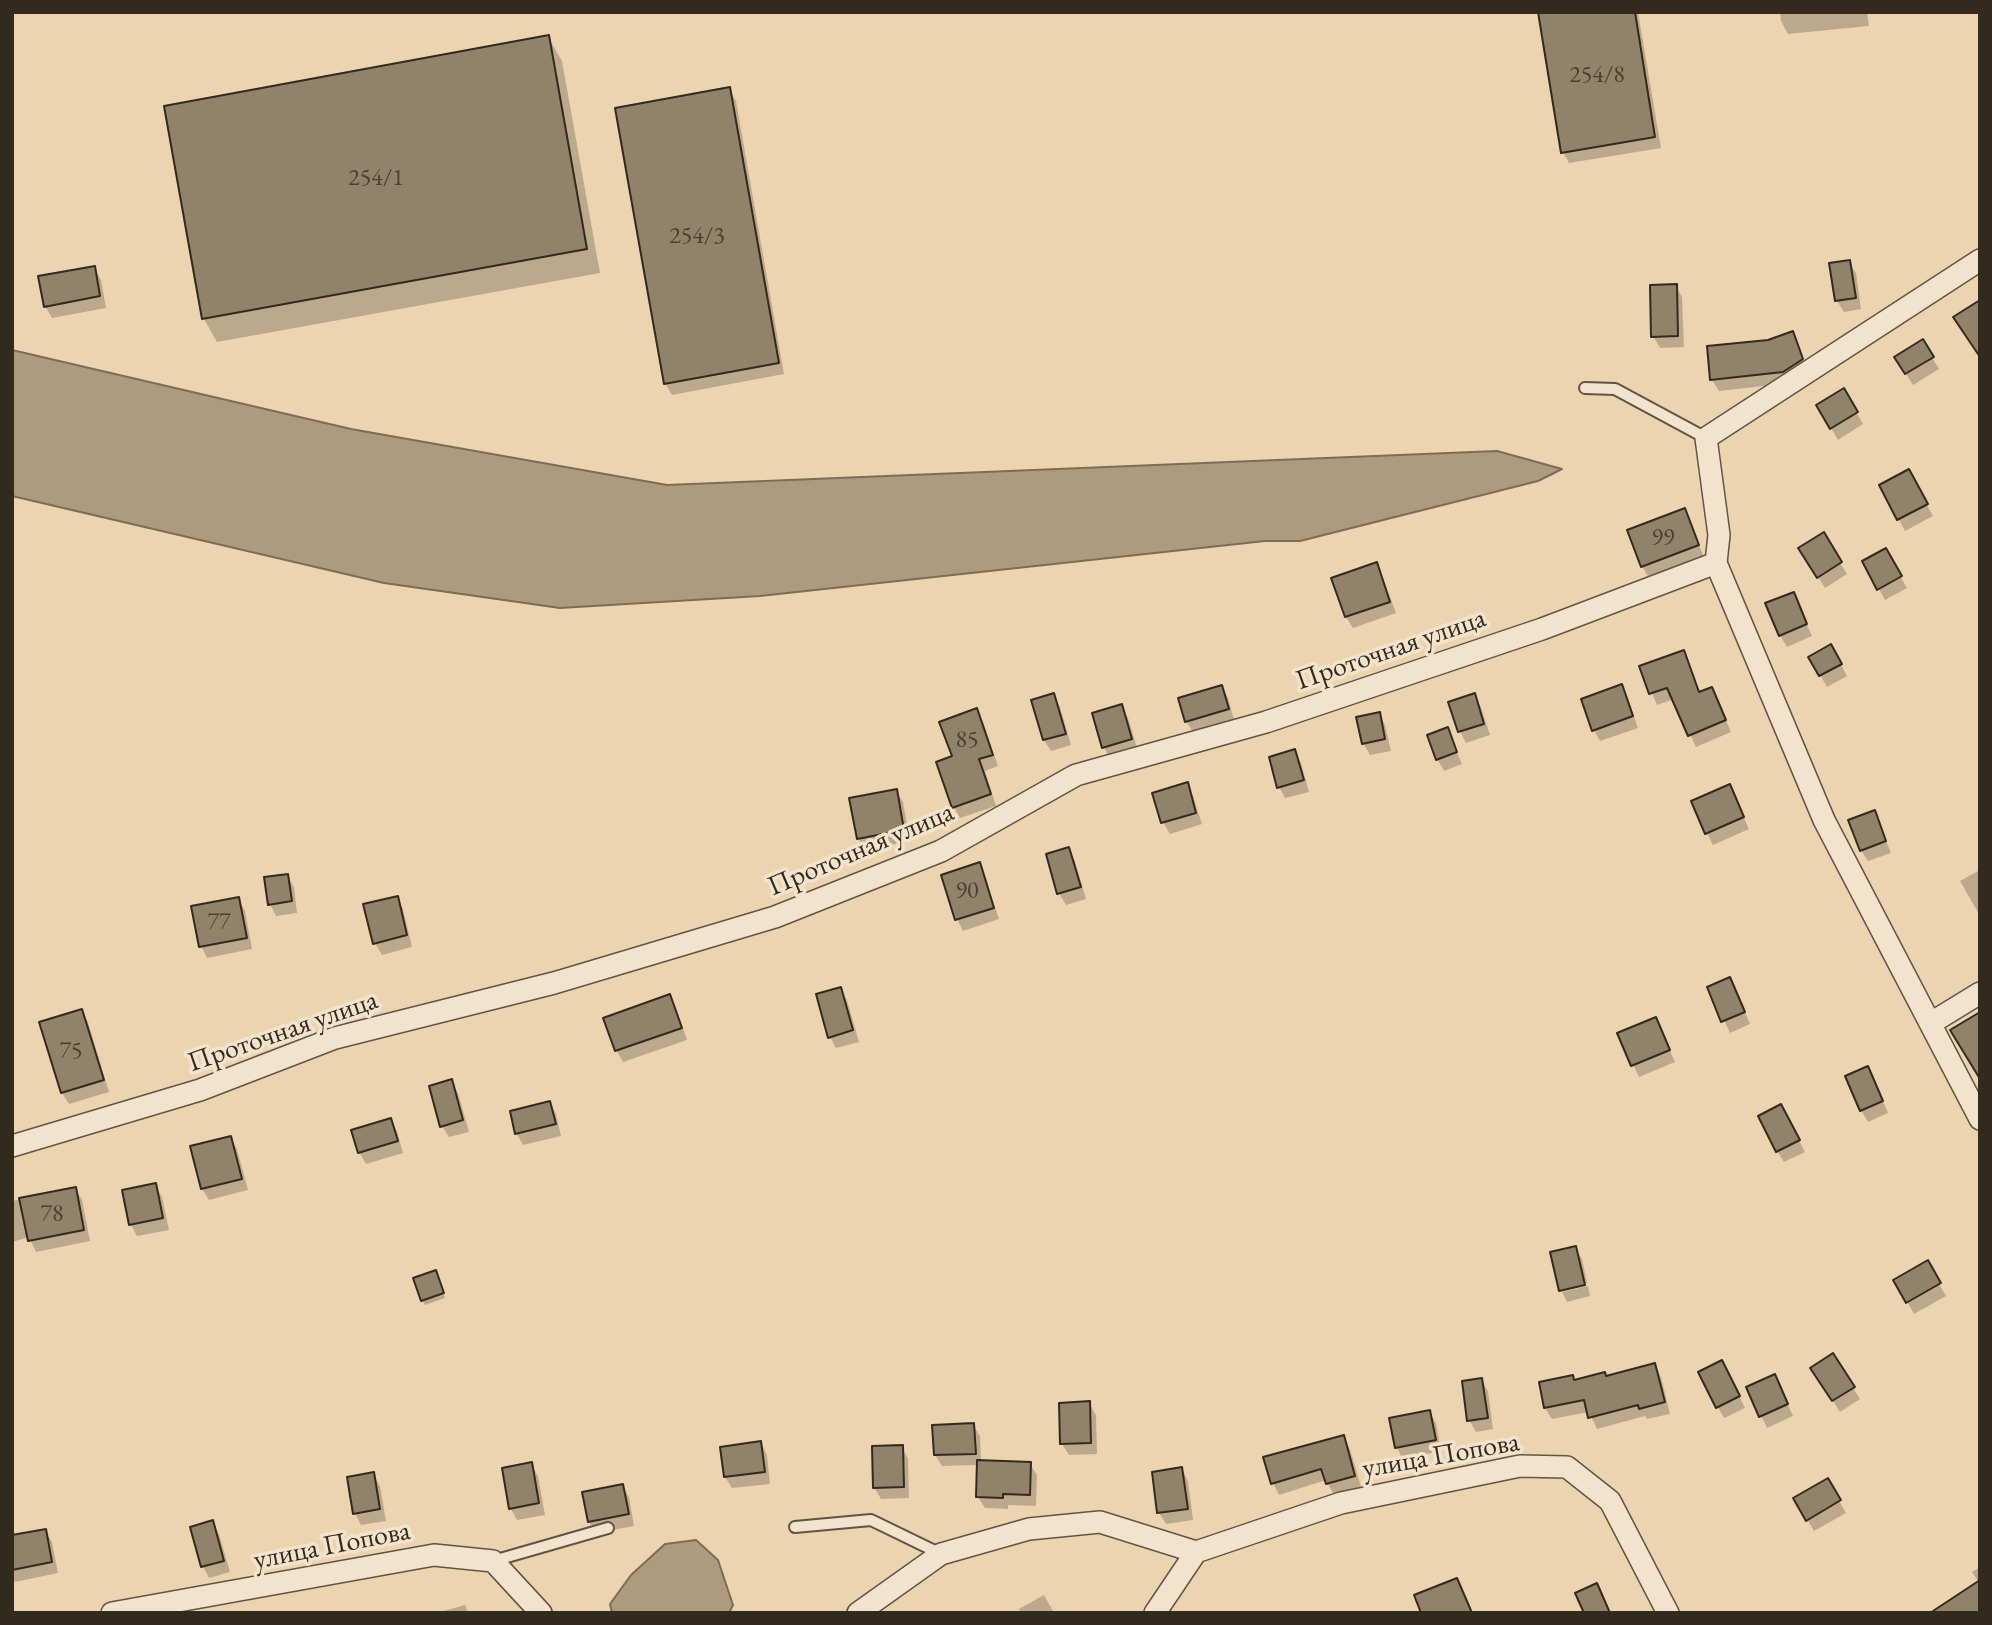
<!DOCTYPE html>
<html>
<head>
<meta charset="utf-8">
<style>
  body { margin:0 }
  #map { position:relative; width:1992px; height:1625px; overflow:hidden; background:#ecd4b1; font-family:"EB Garamond",serif }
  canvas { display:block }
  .frame { position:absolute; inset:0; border:14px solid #332a1e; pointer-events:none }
</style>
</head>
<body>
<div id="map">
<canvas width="1992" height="1625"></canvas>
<div class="frame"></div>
</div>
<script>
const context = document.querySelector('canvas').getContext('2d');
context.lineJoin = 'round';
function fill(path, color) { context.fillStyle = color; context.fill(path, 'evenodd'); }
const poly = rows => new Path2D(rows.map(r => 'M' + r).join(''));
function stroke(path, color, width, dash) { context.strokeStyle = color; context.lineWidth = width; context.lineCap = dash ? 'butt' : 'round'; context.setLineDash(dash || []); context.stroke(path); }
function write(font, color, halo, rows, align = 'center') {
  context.font = font + ' "EB Garamond",serif'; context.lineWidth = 7; context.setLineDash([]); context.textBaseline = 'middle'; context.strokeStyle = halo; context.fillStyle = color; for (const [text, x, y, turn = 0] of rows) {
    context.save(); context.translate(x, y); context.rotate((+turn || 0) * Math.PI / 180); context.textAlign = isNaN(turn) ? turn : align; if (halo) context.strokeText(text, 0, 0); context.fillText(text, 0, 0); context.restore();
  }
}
const water = poly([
  [12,350,351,429,667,485,1497,451,1562,469,1538,481,1300,541,1265,541,760,596,560,608,384,583,12,496,12,350],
  [696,1540,718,1560,733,1605,729,1613,612,1613,610,1604,631,1575,665,1544,696,1540]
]);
const shadow = poly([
  [1540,12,1638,12,1661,148,1569,163,1563,152],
  [1780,12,1867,12,1869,26,1788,34,1781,21],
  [548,37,562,61,600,273,217,342,204,319],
  [729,89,736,101,784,374,672,395,665,383],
  [1849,262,1856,273,1861,309,1844,312,1837,301],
  [94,268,101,280,106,308,52,318,45,306],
  [1676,286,1682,297,1684,347,1660,348,1653,336],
  [1792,333,1808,372,1790,383,1719,391,1712,380],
  [1922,341,1939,369,1913,385,1896,358],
  [1843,390,1863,424,1838,440,1818,406],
  [1908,471,1933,516,1905,531,1881,486],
  [1684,510,1704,557,1649,578,1642,566],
  [1823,535,1847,574,1825,588,1801,549],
  [1885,550,1907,588,1885,600,1864,562],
  [1376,564,1382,575,1396,613,1353,628,1346,617,1333,579],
  [1793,594,1812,636,1787,647,1780,635],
  [1831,646,1847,676,1827,687,1810,657],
  [1683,652,1700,694,1712,689,1731,732,1696,747,1674,699,1657,705,1641,667],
  [1621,686,1628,698,1638,728,1600,741,1594,730],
  [1222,687,1228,698,1234,720,1193,732,1186,721],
  [1053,695,1060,707,1071,745,1051,751,1044,740],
  [1474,695,1481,707,1490,735,1466,743,1460,731],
  [1121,706,1128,718,1138,751,1110,759,1104,747],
  [976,711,983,722,998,766,985,771,996,806,960,818,954,807,954,758],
  [1379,714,1385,725,1391,751,1370,755,1364,744],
  [1447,729,1462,764,1444,771,1437,759],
  [1294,751,1301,763,1309,792,1285,798,1279,787],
  [1187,784,1193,796,1202,824,1170,834,1163,822],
  [896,791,903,802,910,841,865,850,858,838],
  [1735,798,1749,829,1713,845,1707,833],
  [1874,812,1891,853,1868,861,1861,850],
  [1068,849,1075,861,1086,899,1066,905,1059,893],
  [979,865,985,876,999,919,963,931,957,919],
  [1980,870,1980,916,1960,881],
  [287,875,294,887,297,913,276,916,270,904],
  [397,898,403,909,412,947,382,955,375,943],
  [238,899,245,911,252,949,207,958,201,946],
  [1709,988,1736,991,1750,1024,1730,1033],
  [840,989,847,1000,859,1042,836,1048,830,1037],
  [669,996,676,1008,687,1040,623,1062,616,1050],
  [81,1011,88,1022,109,1092,69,1104,62,1093],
  [1661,1031,1675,1062,1639,1077,1619,1034],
  [1874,1080,1888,1113,1868,1122,1861,1110],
  [451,1082,458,1093,469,1132,449,1137,442,1126],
  [550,1103,556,1114,561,1136,523,1145,517,1134,512,1112],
  [1787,1117,1805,1152,1784,1162,1777,1151],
  [390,1120,397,1131,403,1153,366,1164,359,1152],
  [230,1138,237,1149,248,1190,209,1200,202,1189,192,1148],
  [155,1185,162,1197,169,1230,137,1236,131,1225,124,1192],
  [76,1189,82,1200,90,1241,36,1252,29,1237,12,1242,12,1201],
  [1575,1248,1582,1259,1587,1283,1562,1289,1562,1292,1561,1290],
  [1927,1263,1946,1296,1914,1314,1896,1281],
  [438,1277,445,1298,425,1305,422,1300],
  [1588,1286,1590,1296,1567,1302,1562,1292],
  [1655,1365,1661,1377,1670,1414,1647,1419,1645,1416,1597,1429,1589,1412,1552,1419,1545,1408,1541,1384,1573,1377,1575,1381,1606,1378],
  [1728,1373,1745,1408,1724,1418,1718,1407],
  [1774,1376,1793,1416,1767,1428,1748,1388],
  [1819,1379,1853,1388,1860,1399,1840,1412],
  [1481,1380,1488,1391,1493,1429,1476,1432,1469,1420],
  [1089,1403,1096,1415,1097,1454,1069,1455,1062,1444],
  [1429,1412,1436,1423,1441,1451,1403,1459,1397,1448],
  [973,1425,980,1436,981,1462,1030,1464,1037,1475,1036,1506,1008,1505,1008,1509,985,1508,978,1497,979,1465,942,1466,935,1455,934,1426],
  [1343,1437,1350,1449,1361,1487,1334,1495,1326,1480,1279,1495,1273,1483],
  [761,1443,767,1455,770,1484,732,1488,725,1477],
  [902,1447,908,1459,909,1498,881,1499,874,1487],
  [531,1464,538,1476,545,1515,517,1520,511,1509],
  [1182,1469,1188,1481,1193,1520,1166,1524,1159,1513],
  [373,1474,380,1486,386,1521,361,1525,355,1513],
  [1827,1480,1846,1513,1814,1531,1795,1499],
  [622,1486,629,1497,634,1526,596,1533,589,1522,584,1494],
  [212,1522,219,1534,230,1572,209,1578,203,1566],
  [45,1531,52,1542,58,1573,15,1582,12,1577,12,1537],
  [1980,1567,1980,1613,1979,1583,1972,1572],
  [1044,1595,1054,1613,1021,1613,1019,1609],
  [465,1605,468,1613,440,1613,440,1612]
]);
const building = poly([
  [1538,12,1635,12,1655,137,1561,153,1538,12],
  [549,35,587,249,202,319,164,106,549,35],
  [730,87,779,363,664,384,615,108,730,87],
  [1850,260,1856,298,1835,301,1829,263,1850,260],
  [95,266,100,296,44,307,38,276,95,266],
  [1677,284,1678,336,1651,337,1650,285,1677,284],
  [1980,300,1980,357,1953,317,1980,300],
  [1793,331,1803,359,1783,372,1710,380,1707,346,1768,340,1793,331],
  [1923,339,1934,357,1905,374,1894,357,1923,339],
  [1844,388,1858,412,1830,429,1816,405,1844,388],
  [1909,469,1928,504,1897,520,1879,485,1909,469],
  [1685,508,1699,545,1641,567,1627,530,1685,508],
  [1824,532,1842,562,1817,578,1798,548,1824,532],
  [1886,548,1902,576,1877,590,1862,561,1886,548],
  [1377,562,1390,602,1345,617,1331,578,1377,562],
  [1794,592,1807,624,1779,636,1765,603,1794,592],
  [1831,644,1842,664,1819,676,1808,657,1831,644],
  [1684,650,1699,692,1712,687,1726,720,1688,736,1667,688,1649,694,1639,666,1684,650],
  [1622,684,1633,716,1592,731,1581,699,1622,684],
  [1222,685,1229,709,1185,722,1178,698,1222,685],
  [1054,693,1066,734,1043,740,1031,700,1054,693],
  [1475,693,1484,724,1458,732,1448,702,1475,693],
  [1122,704,1132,739,1102,748,1092,713,1122,704],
  [977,708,993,755,979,759,991,794,952,808,936,762,952,756,939,722,977,708],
  [1380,712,1385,739,1362,744,1356,717,1380,712],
  [1448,727,1457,752,1436,760,1427,735,1448,727],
  [1295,749,1304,780,1277,788,1269,757,1295,749],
  [1188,782,1196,813,1161,823,1152,793,1188,782],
  [1730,784,1744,817,1705,834,1691,801,1730,784],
  [897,789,904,830,857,839,849,798,897,789],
  [1875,810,1886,841,1860,851,1848,820,1875,810],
  [1069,847,1081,887,1057,894,1046,854,1069,847],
  [980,862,994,908,955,920,941,875,980,862],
  [288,874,292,901,268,905,264,877,288,874],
  [398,896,407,935,373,944,363,904,398,896],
  [239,897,247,938,199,947,191,906,239,897],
  [1730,977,1745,1012,1721,1022,1707,987,1730,977],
  [841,987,853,1030,828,1038,816,994,841,987],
  [670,994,682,1028,615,1051,603,1018,670,994],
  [82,1009,104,1080,61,1093,39,1022,82,1009],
  [1980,1012,1980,1079,1950,1030,1980,1012],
  [1656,1017,1670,1050,1631,1066,1617,1033,1656,1017],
  [1868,1066,1883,1101,1860,1111,1845,1076,1868,1066],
  [452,1079,463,1120,440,1127,429,1086,452,1079],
  [550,1101,556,1124,515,1134,510,1111,550,1101],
  [1781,1104,1800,1140,1776,1152,1758,1116,1781,1104],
  [391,1118,398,1141,358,1153,351,1130,391,1118],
  [231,1136,242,1179,201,1189,190,1146,231,1136],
  [156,1183,163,1218,129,1225,122,1190,156,1183],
  [76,1187,84,1230,28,1241,19,1198,76,1187],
  [1576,1246,1585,1285,1559,1291,1550,1252,1576,1246],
  [1928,1260,1941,1283,1906,1303,1893,1280,1928,1260],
  [436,1270,444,1293,421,1301,413,1278,436,1270],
  [1833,1353,1855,1387,1832,1401,1810,1368,1833,1353],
  [1722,1360,1740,1396,1716,1408,1698,1372,1722,1360],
  [1655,1363,1665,1402,1639,1409,1638,1405,1588,1418,1584,1400,1544,1408,1539,1382,1573,1375,1574,1380,1605,1372,1606,1376,1655,1363],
  [1775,1374,1788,1404,1759,1417,1746,1387,1775,1374],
  [1482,1378,1488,1418,1467,1421,1462,1381,1482,1378],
  [1090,1401,1091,1443,1060,1444,1059,1403,1090,1401],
  [1430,1410,1436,1440,1395,1448,1389,1418,1430,1410],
  [974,1423,976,1454,934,1455,932,1425,974,1423],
  [1344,1435,1355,1476,1326,1484,1321,1469,1271,1484,1263,1457,1344,1435],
  [761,1441,765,1472,724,1477,720,1447,761,1441],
  [903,1445,904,1487,873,1488,872,1446,903,1445],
  [977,1460,1031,1462,1030,1495,1003,1494,1003,1498,976,1497,977,1460],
  [532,1462,539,1503,509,1509,502,1468,532,1462],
  [1182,1467,1188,1509,1157,1513,1152,1472,1182,1467],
  [374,1472,380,1509,353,1514,347,1477,374,1472],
  [1828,1478,1841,1500,1806,1521,1793,1498,1828,1478],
  [623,1484,629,1514,588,1522,582,1492,623,1484],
  [213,1520,224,1561,201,1567,190,1527,213,1520],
  [46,1529,52,1562,12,1570,12,1535,46,1529],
  [1457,1578,1472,1613,1421,1613,1414,1595,1457,1578],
  [1980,1580,1980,1613,1930,1613,1980,1580],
  [1597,1583,1610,1613,1584,1613,1575,1593,1597,1583]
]);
const service = poly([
  [1585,388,1615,389,1706,438],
  [795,1527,871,1520,941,1554],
  [493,1561,608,1528]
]);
const minor = poly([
  [1980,260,1706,438,1719,535,1716,563,1824,820,1980,1119],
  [1931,1023,1980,993],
  [12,1146,200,1090,335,1038,554,983,775,917,941,851,1076,775,1266,722,1542,629,1716,563],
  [112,1613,434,1555,493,1561,541,1613],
  [858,1613,941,1554,1029,1529,1100,1522,1196,1552],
  [1155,1613,1196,1552,1341,1503,1520,1466,1567,1467,1610,1501,1668,1613]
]);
const numberNames = [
  ["254/8",1597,75],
  ["254/1",376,178],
  ["254/3",697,236],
  ["99",1663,538],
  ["85",967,740],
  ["90",967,891],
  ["77",219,922],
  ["75",71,1051],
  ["78",52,1214]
];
const streetNames = [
  ["Проточная улица",1391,650,-19],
  ["Проточная улица",861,850,-23],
  ["Проточная улица",283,1032,-19],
  ["улица Попова",1441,1456,-10],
  ["улица Попова",332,1546,-11]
];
fill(water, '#ad9a7f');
stroke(water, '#7c6d58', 2);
fill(shadow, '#0003');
fill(building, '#93826a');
stroke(building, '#332a1e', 2);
stroke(service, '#615443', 14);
stroke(minor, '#615443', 24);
stroke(service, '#f3e3cc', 10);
stroke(minor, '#f3e3cc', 21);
write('24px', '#4b4031', null, numberNames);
write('28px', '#332a1e', '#f3e3cc', streetNames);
</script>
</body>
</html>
